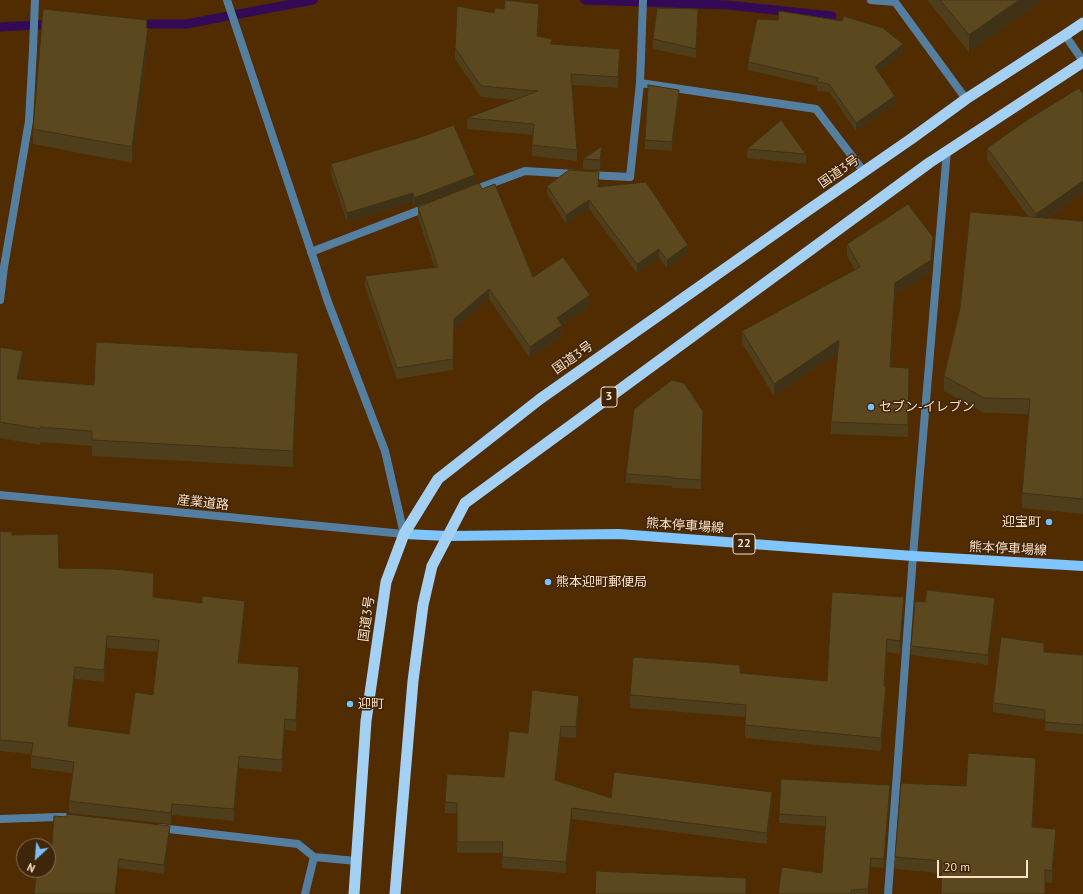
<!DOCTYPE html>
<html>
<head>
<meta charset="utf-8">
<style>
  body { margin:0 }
  #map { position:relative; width:1083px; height:894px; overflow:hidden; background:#502c00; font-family:"PT Sans",sans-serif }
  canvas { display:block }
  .north { position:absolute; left:16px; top:838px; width:40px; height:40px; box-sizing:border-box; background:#3f2509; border:1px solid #8b7055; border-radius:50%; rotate:206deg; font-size:11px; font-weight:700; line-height:16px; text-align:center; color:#fde1c7 }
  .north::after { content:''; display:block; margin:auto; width:14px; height:18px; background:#79bff8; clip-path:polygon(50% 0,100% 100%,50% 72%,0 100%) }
  .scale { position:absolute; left:937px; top:860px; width:91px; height:18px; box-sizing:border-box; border:2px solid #fde1c7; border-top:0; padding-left:5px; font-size:12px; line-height:14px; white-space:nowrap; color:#fde1c7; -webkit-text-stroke:3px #3f2509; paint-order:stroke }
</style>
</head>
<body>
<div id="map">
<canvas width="1083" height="894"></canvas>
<div class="north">N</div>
<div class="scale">20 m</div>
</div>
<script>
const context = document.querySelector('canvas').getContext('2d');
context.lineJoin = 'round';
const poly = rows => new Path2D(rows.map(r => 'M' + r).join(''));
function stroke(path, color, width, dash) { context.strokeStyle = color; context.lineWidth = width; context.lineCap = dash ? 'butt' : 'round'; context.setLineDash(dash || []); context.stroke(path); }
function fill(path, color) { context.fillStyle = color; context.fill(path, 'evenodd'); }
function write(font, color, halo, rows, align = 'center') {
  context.font = font + ' "PT Sans","Noto Sans JP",sans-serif'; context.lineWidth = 3; context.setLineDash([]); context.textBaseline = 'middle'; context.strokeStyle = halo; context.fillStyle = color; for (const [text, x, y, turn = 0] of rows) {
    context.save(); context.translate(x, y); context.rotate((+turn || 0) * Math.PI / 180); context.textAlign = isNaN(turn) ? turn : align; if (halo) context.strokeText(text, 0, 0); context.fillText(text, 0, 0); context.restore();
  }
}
const stream = poly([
  [585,0,727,5,832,16],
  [137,24,186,24,313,0],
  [0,27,54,24]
]);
const service = poly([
  [640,83,643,0],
  [589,175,630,177,640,83,816,109,864,172],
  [471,191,525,171,575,174],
  [311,252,428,207]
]);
const minor = poly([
  [227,0,328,302,385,451,404,534],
  [871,0,895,2,966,99],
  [1065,35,1083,61],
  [0,300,4,267,29,121,33,49,35,0],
  [0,819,59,817,65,817],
  [160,828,298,844,314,857],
  [305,894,314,857,356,861],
  [888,894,913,556,947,150]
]);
const tertiary = poly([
  [0,495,404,534]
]);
const primary = poly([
  [404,534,448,536,619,534,913,556,1083,566]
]);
const trunk = poly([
  [354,894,366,721,386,582,404,534,438,479,540,399,807,211,911,139,966,99,1065,35,1083,23],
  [395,894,413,681,423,605,432,566,465,503,929,163,1083,62]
]);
const wall = poly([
  [927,0,1044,0,969,52],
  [494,13,539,15,538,36,552,44,620,61,618,88,572,85,577,150,577,161,532,156,532,145,533,135,467,129,467,118,514,100,481,97,455,59,455,48],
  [698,18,696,58,653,49,653,39],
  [147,28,148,44,132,163,33,144,33,129],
  [903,52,878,72,895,104,856,131,829,92,817,91,817,86,748,70,748,62],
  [1083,94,1083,193,1048,218,1083,221,1083,514,1022,508,1022,493,1029,414,984,413,944,391,944,376,1028,216,987,160,987,148],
  [679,100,672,151,645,149,645,140],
  [747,149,806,154,806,164,747,158],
  [602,156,600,170,583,169,583,159],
  [331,164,475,184,414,207,413,202,347,222,331,174],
  [599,181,598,187,688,253,667,268,659,258,637,273,589,209,566,224,547,194,547,186],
  [482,189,533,277,590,306,562,325,562,336,530,358,489,299,454,330,453,370,397,379,365,287,365,276,435,268,418,218,418,207],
  [847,244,933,249,931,272,895,295,891,367,909,368,908,437,831,434,831,422,838,353,774,396,742,343,742,331,855,270,847,256],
  [0,347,23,367,20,379,94,385,298,368,293,467,92,456,92,446,40,442,40,445,0,438],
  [703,420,701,489,672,488,672,486,626,483,626,474],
  [0,531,12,535,59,568,154,584,153,597,245,612,239,663,299,679,296,731,285,730,282,772,239,768,234,821,172,815,171,824,69,813,69,801,72,773,31,768,31,754,0,751],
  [107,648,158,652,153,695,129,734,69,726,75,679,104,682],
  [995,607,988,665,911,655,911,646],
  [904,609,900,654,887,652,885,686,886,699,881,751,745,738,745,717,630,708,630,695,740,673,827,681],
  [1044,652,1083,655,1083,734,1045,731,1045,720,993,712,993,703],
  [579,706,576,738,561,737,556,780,611,798,772,803,767,844,572,819,566,873,502,868,502,853,457,853,457,814,445,813,445,802,504,777,528,733],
  [1036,770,1033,827,1056,841,1052,883,895,869,895,857,966,786],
  [890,794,884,868,871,867,868,894,778,894,822,873,825,826,779,823,779,814],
  [170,835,164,874,119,868,50,870]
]);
const shadedWall = poly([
  [1019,0,1044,0,969,52,969,35],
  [539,4,539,15,537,47,537,36],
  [698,9,698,18,696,58,696,49],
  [147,20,148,44,132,163,132,147],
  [903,44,903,52,875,75,875,67],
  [620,49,620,61,618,88,618,77],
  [679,90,679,100,672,151,672,142],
  [895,96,895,104,856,131,856,123],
  [602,146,602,156,600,170,600,160],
  [599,172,599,181,598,196,598,187],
  [475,175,475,184,414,207,414,198],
  [1083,181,1083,193,1036,226,1036,214],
  [413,193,413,202,347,222,347,213],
  [589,200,589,209,566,224,566,215],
  [933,237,933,249,931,272,895,295,890,379,890,367,895,283],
  [688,245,688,253,667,268,667,260],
  [659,249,659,258,637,273,637,264],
  [489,289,489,299,454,330,453,370,454,319],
  [590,295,590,306,557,328,557,318],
  [562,325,562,336,530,358,530,347],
  [839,340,839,352,774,396,774,384],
  [23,351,23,367,17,394,17,379],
  [298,353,298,368,293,467,293,451],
  [154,573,154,584,153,608,153,597],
  [904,597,904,609,900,654,900,641],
  [995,598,995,607,988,665,988,655],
  [245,601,245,612,238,674,238,663],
  [107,636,107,648,104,682,104,670],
  [887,639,887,652,884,699,884,686],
  [75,667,75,679,68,738,68,726],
  [299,667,299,679,296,731,296,720],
  [886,687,886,699,881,751,881,738],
  [579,696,579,706,576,738,576,727],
  [285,719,285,730,282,772,282,760],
  [561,726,561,737,555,790,555,780],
  [239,756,239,768,234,821,234,809],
  [1036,758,1036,770,1032,839,1032,827],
  [890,785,890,794,884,868,884,859],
  [772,792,772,803,767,844,767,833],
  [172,804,172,815,171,824,171,813],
  [572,808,572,819,566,873,566,862],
  [170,826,170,835,164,874,164,865],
  [1056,829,1056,841,1052,883,1052,871],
  [871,858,871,867,868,894,868,889],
  [119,859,119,868,116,894,115,894]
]);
const building = poly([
  [505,0,539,4,537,36,552,39,551,44,620,49,618,77,571,74,577,150,532,145,534,124,467,118,538,91,481,86,455,48,457,6,494,13,495,8,504,9,505,0],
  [940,0,1019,0,969,35,940,0],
  [657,8,698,9,696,49,653,39,657,8],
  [43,9,147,20,146,28,148,28,132,147,33,129,43,9],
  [779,11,842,21,843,16,883,28,903,44,875,67,895,96,856,123,829,84,817,82,818,78,748,62,757,19,778,20,779,11],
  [648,85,679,90,672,142,645,140,648,85],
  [1079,88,1083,94,1083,181,1036,214,987,148,1027,120,1079,88],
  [781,120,806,154,747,149,781,120],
  [454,125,475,175,414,198,413,193,347,213,331,164,421,137,454,125],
  [602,146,600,160,583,159,602,146],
  [569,170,599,172,598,187,646,182,688,245,667,260,659,249,637,264,589,200,566,215,547,186,569,170],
  [479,183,482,189,495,184,533,277,563,257,590,295,557,318,562,325,530,347,489,289,454,319,453,359,397,368,365,276,438,267,418,207,479,183],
  [908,204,933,237,931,260,895,283,890,367,909,368,908,425,831,422,839,340,774,384,742,331,860,267,847,244,908,204],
  [970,212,1083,221,1083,499,1022,493,1030,399,984,398,944,376,960,308,970,212],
  [96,342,298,353,293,451,92,440,92,431,40,427,40,429,0,422,0,347,23,351,17,379,94,385,96,342],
  [672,380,684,383,703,411,701,480,672,478,672,477,626,474,634,409,672,380],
  [0,531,12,532,12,535,58,534,59,568,112,569,154,573,153,597,202,603,202,596,245,601,238,663,299,667,296,720,285,719,282,760,239,756,234,809,172,804,171,813,69,801,74,762,31,756,33,743,0,740,0,531],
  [107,636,159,640,153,695,135,692,129,734,68,726,75,667,104,670,107,636],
  [927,590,995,598,988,655,911,646,915,601,925,602,927,590],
  [832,592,904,597,900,641,887,639,884,686,886,687,881,738,745,725,746,705,630,695,633,657,740,665,740,673,827,681,832,592],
  [1001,637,1044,643,1044,652,1083,655,1083,725,1045,722,1045,710,993,703,1001,637],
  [532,690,579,696,576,727,561,726,555,780,611,798,614,772,772,792,767,833,572,808,566,862,502,857,503,842,457,842,457,803,445,802,447,774,504,777,509,731,528,733,532,690],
  [968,753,1036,758,1032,827,1056,829,1052,871,1045,870,1045,894,941,894,942,861,895,857,901,783,966,786,968,753],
  [781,779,890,785,884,859,871,858,868,889,851,890,851,894,778,894,782,867,822,873,826,817,779,814,781,779],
  [67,814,170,826,164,865,119,859,115,894,34,894,37,870,50,870,54,816,67,817,67,814],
  [596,871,746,878,746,894,595,894,596,871]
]);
const markers = [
  [871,407,4,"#79bff8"],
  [1049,522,4,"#79bff8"],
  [548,582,4,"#79bff8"],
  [350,704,4,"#79bff8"]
];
const shields = [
  [609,397,16],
  [744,544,22]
];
const shieldNames = [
  ["3",609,397],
  ["22",744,544]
];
const streetNames = [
  ["国道3号",839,172,-35],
  ["国道3号",573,358,-35],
  ["産業道路",203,503,6],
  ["熊本停車場線",685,526,4],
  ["熊本停車場線",1008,549,3],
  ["国道3号",367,619,-82]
];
const poiNames = [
  ["セブン-イレブン",879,407],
  ["迎宝町",1041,522,"right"],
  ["熊本迎町郵便局",556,582],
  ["迎町",358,704]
];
stroke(stream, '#340955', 9);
stroke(service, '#557fa1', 8);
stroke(minor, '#557fa1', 8);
stroke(tertiary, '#557fa1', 8);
stroke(primary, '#80c5fd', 10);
stroke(trunk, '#a4d0f4', 11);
fill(wall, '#4e3e1b');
fill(shadedWall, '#403216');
fill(building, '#5b481f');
stroke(building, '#403216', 1);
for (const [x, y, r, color] of markers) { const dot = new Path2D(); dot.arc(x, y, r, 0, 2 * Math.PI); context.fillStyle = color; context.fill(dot); stroke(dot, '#3f2509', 1.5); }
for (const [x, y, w] of shields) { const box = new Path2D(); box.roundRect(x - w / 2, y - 10, w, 20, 3); context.fillStyle = '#3f2509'; context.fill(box); stroke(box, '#fde1c7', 1); }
write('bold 12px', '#fde1c7', null, shieldNames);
write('13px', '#fde1c7', '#3f2509', streetNames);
write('13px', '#fde1c7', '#3f2509', poiNames, 'left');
</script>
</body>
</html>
